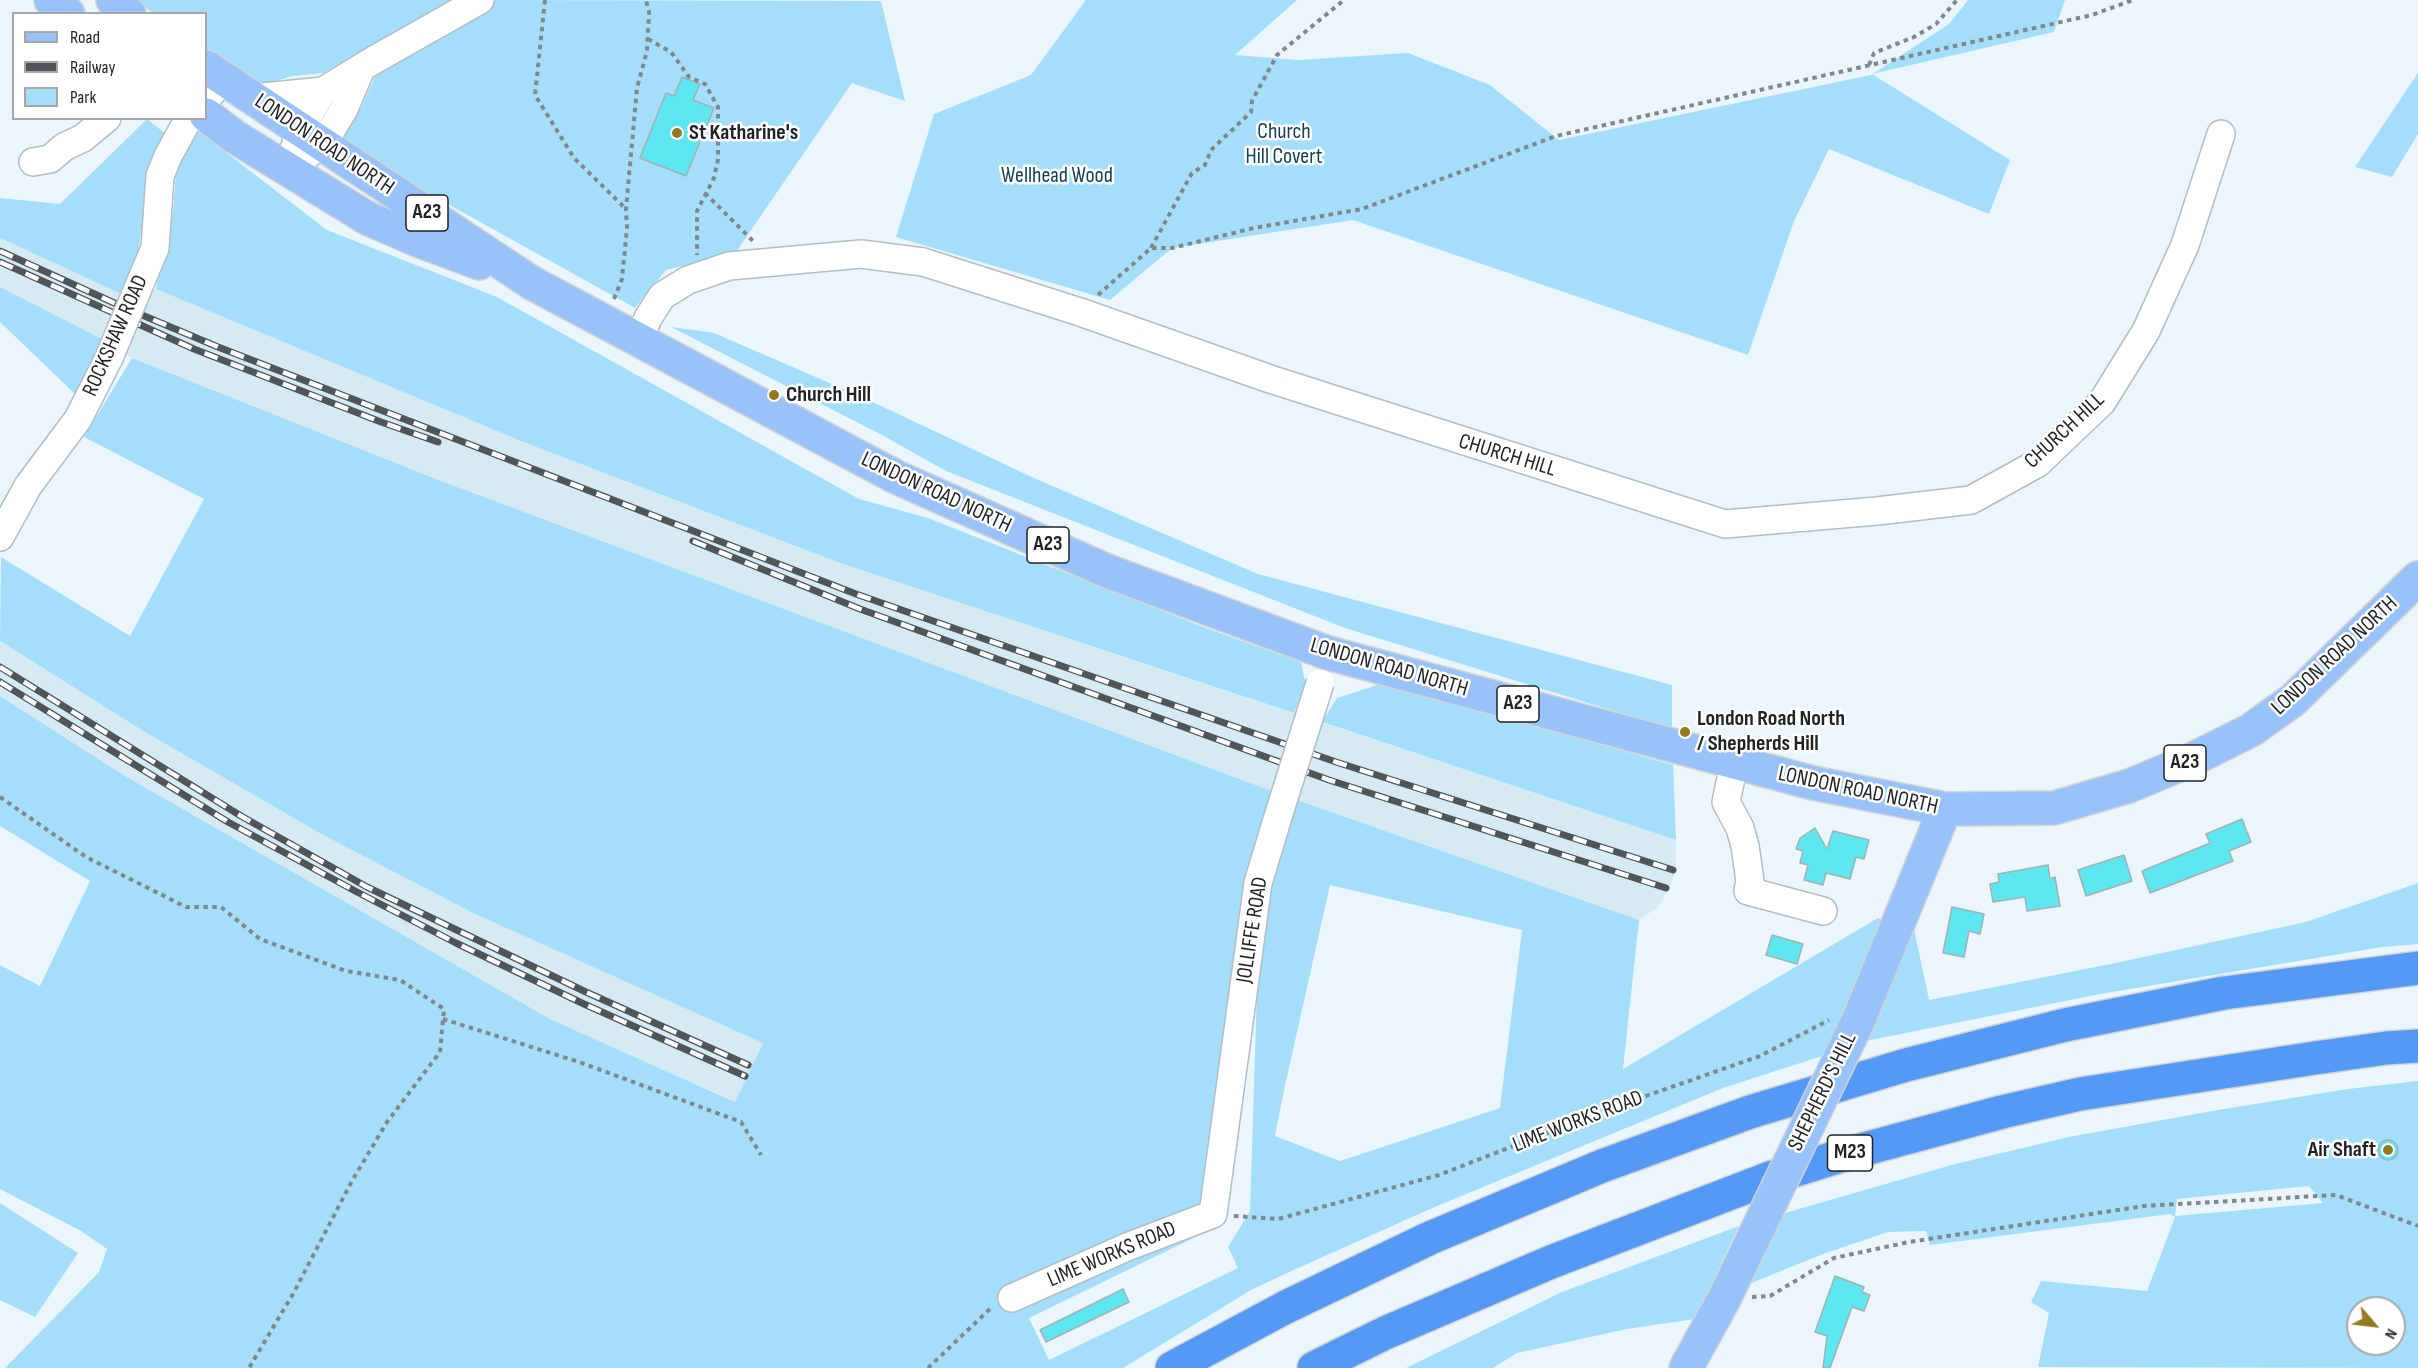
<!DOCTYPE html>
<html>
<head>
<meta charset="utf-8">
<style>
  body { margin:0 }
  #map { position:relative; width:2418px; height:1368px; overflow:hidden; background:#eaf6fc; font-family:"Sofia Sans Condensed",sans-serif }
  canvas { display:block }
  .legend { position:absolute; left:12px; top:12px; width:195px; height:108px; box-sizing:border-box; background:#fff; border:2px solid #a5a7a8; margin:0; padding:8px 10px; list-style:none; font-size:18px; color:#1f2325 }
  .legend li { display:flex; align-items:center; gap:12px; height:30px }
  .legend b { width:30px; border:2px solid #a5a7a8 }
  .north { position:absolute; left:2346px; top:1296px; width:60px; height:60px; box-sizing:border-box; background:#fff; border:2px solid #a5a7a8; border-radius:50%; rotate:118deg; font-size:16px; font-weight:700; line-height:24px; text-align:center; color:#1f2325 }
  .north::after { content:''; display:block; margin:auto; width:21px; height:27px; background:#927b21; clip-path:polygon(50% 0,100% 100%,50% 72%,0 100%) }
</style>
</head>
<body>
<div id="map">
<canvas width="2418" height="1368"></canvas>
<ul class="legend">
<li><b style="height:8px;background:#99c2fa"></b>Road</li>
<li><b style="height:8px;background:#4f5558"></b>Railway</li>
<li><b style="height:16px;background:#a4defb"></b>Park</li>
</ul>
<div class="north">N</div>
</div>
<script>
const context = document.querySelector('canvas').getContext('2d');
context.lineJoin = 'round';
function fill(path, color) { context.fillStyle = color; context.fill(path, 'evenodd'); }
const poly = rows => new Path2D(rows.map(r => 'M' + r).join(''));
function stroke(path, color, width, dash) { context.strokeStyle = color; context.lineWidth = width; context.lineCap = dash ? 'butt' : 'round'; context.setLineDash(dash || []); context.stroke(path); }
function write(font, color, halo, rows, align = 'center') {
  context.font = font + ' "Sofia Sans Condensed",sans-serif'; context.lineWidth = 5; context.setLineDash([]); context.textBaseline = 'middle'; context.strokeStyle = halo; context.fillStyle = color; for (const [text, x, y, turn = 0] of rows) {
    context.save(); context.translate(x, y); context.rotate((+turn || 0) * Math.PI / 180); context.textAlign = isNaN(turn) ? turn : align; if (halo) context.strokeText(text, 0, 0); context.fillText(text, 0, 0); context.restore();
  }
}
const built = poly([
  [0,238,126,296,156,289,526,443,840,563,1676,840,1676,871,1669,888,1658,907,1639,920,1225,775,441,481,132,358,108,342,0,287],
  [0,641,145,732,323,835,475,914,763,1042,736,1102,550,1019,125,776,0,696]
]);
const green = poly([
  [137,0,453,0,323,73,292,76,258,87,206,51,206,14,152,13],
  [496,0,881,1,905,101,852,83,736,252,666,270,635,308,336,142,361,108,376,74,415,47],
  [1086,0,1297,0,1235,55,1298,60,1408,53,1490,85,1559,140,1871,75,1949,24,1968,0,2065,0,2054,32,1872,74,2010,160,1989,214,1829,149,1794,221,1748,355,1353,220,1172,248,1110,300,896,237,934,114,1031,75],
  [2418,73,2418,134,2392,177,2355,167],
  [147,119,166,134,146,175,142,225,135,274,126,296,0,238,0,198,60,204],
  [198,131,327,230,497,297,859,499,928,518,1203,627,1301,662,1306,686,1294,713,840,563,526,443,156,289,173,212,176,171],
  [0,287,108,342,75,394,0,322],
  [671,327,714,333,862,397,1036,479,1258,574,1672,685,1672,729,1345,628,946,471,880,434],
  [132,358,441,481,1274,792,1218,1226,1029,1318,1049,1360,1238,1268,1228,1247,1250,1211,1257,993,1265,887,1294,799,1639,920,1623,1069,1878,918,1889,925,1822,1056,1723,1088,1430,1209,1287,1273,1251,1290,1123,1368,5,1368,99,1272,107,1249,81,1231,0,1189,0,965,40,986,90,881,0,826,0,696,125,776,550,1019,735,1102,763,1043,475,914,323,835,145,732,0,641,1,557,130,636,204,499,84,437],
  [1330,885,1522,930,1500,1108,1340,1161,1275,1136,1284,1090],
  [1384,683,1673,765,1676,840,1322,722,1337,698],
  [2418,883,2418,944,2382,947,2100,994,1866,1041,1913,924,1929,1000,2111,964,2306,922],
  [2418,1081,2418,1368,2038,1367,2049,1313,2031,1302,2041,1281,2147,1291,2175,1217,2170,1214,1930,1245,1926,1231,1888,1232,1823,1254,1744,1286,1785,1213,1955,1164,2069,1137,2218,1110,2348,1089],
  [2309,1186,2323,1203,2175,1216,2177,1199],
  [2358,1308,2394,1308,2394,1344,2358,1344],
  [0,1203,78,1253,35,1317,0,1300],
  [1739,1226,1695,1319,1627,1329,1517,1353,1493,1368,1406,1368,1562,1292]
]);
const building = poly([
  [682,77,700,84,693,100,714,108,686,176,640,158,666,93,674,96,682,77],
  [2242,819,2251,842,2229,851,2233,861,2150,893,2142,871,2210,843,2206,834,2242,819],
  [1815,828,1827,849,1833,831,1869,840,1864,859,1856,857,1850,879,1826,873,1823,885,1804,880,1808,865,1800,863,1803,851,1796,849,1800,838,1815,828],
  [2124,855,2132,881,2086,896,2078,870,2124,855],
  [2048,865,2050,879,2055,877,2060,906,2027,911,2025,897,1993,902,1990,884,1999,882,1998,874,2048,865],
  [1952,907,1984,914,1980,934,1969,931,1964,957,1943,953,1952,907],
  [1772,935,1803,944,1797,964,1766,955,1772,935],
  '2378 1150a10 10 0 1 1 20 0a10 10 0 1 1-20 0Z',
  [1835,1276,1864,1287,1862,1292,1870,1295,1864,1311,1852,1307,1830,1368,1823,1368,1827,1336,1815,1332,1835,1276],
  [1123,1289,1129,1302,1046,1342,1040,1330,1123,1289]
]);
const path = poly([
  [545,0,535,95,574,158,626,209],
  [648,39,671,52,689,77,705,84,718,107,718,159,714,178,697,211,697,255],
  [1869,65,1874,53,1914,37,1936,24,1957,0],
  [705,193,753,241],
  [1151,248,1192,173,1205,165,1211,150,1251,112,1252,101,1277,55,1344,0],
  [1098,295,1151,248,1172,248,1254,228,1362,209,1556,136,2092,15,2133,0],
  [614,299,622,279,627,228,626,209,637,88,647,51,649,12,646,0],
  [0,797,86,857,186,907,221,907,260,939,346,971,400,980,444,1009,440,1052,387,1122,352,1181,293,1294,249,1368],
  [443,1019,579,1062,741,1122,761,1155],
  [1234,1216,1278,1219,1439,1175,1603,1111,1760,1056,1829,1020],
  [1752,1297,1770,1296,1834,1258,1909,1242,2144,1206,2336,1195,2418,1226],
  [928,1368,992,1307]
]);
const minor = poly([
  [254,98,323,91],
  [206,99,224,79],
  [306,156,322,143,333,127,344,109,361,69],
  [33,162,50,159,64,147,83,138,107,118],
  [289,169,300,128,323,91,374,60,480,0],
  [144,274,155,248,160,176,168,156,189,118],
  [639,340,648,318,662,296,688,280,729,266,861,254,923,262,1080,312,1270,379,1725,524,1877,511,1971,500,2038,463,2102,402,2146,331,2185,245,2221,134],
  [0,537,28,486,78,419,109,358],
  [1734,764,1726,802,1740,828,1745,846,1750,881,1748,891,1823,911],
  [1012,1298,1127,1247,1213,1214,1258,883,1277,820]
]);
const major = poly([
  [51,0,68,14],
  [113,0,129,14],
  [206,67,532,283,896,477,1107,571,1328,653,1813,783,1945,809,2054,808,2129,786,2189,761,2251,730,2293,700,2418,578],
  [206,115,235,137,367,218,420,241,479,263],
  [1859,1019,1945,809],
  [1686,1368,1724,1299,1740,1266]
]);
const highway = poly([
  [1172,1368,1286,1307,1430,1238,1602,1166,1750,1112,1906,1065,2065,1025,2224,993,2418,968],
  [1314,1368,1385,1333,1551,1262,1770,1178,1850,1153,2002,1112,2080,1094,2315,1058,2386,1048,2418,1046]
]);
const rail = poly([
  [0,251,123,307,218,347,856,594,1336,762,1673,870],
  [0,262,194,349,381,422,438,442],
  [693,541,860,609,1329,780,1666,888],
  [0,667,241,816,367,887,586,992,748,1065],
  [0,682,228,822,357,892,456,943,584,1004,745,1076]
]);
const minorBridge = poly([
  [109,358,144,274],
  [1277,820,1320,683]
]);
const majorBridge = poly([
  [1740,1266,1859,1019]
]);
const markers = [
  [677,133,6,"#927b21"],
  [774,395,6,"#927b21"],
  [1685,732,6,"#927b21"],
  [2388,1150,6,"#927b21"]
];
const shields = [
  [427,213,42],
  [1048,545,42],
  [1518,704,42],
  [2185,763,42],
  [1850,1153,45]
];
const shieldNames = [
  ["A23",427,213],
  ["A23",1048,545],
  ["A23",1518,704],
  ["A23",2185,763],
  ["M23",1850,1153]
];
const parkNames = [
  ["Church",1284,132],
  ["Hill Covert",1284,157],
  ["Wellhead Wood",1057,176]
];
const poiNames = [
  ["St Katharine's",689,133],
  ["Church Hill",786,395],
  ["London Road North",1697,719],
  ["/ Shepherds Hill",1697,744],
  ["Air Shaft",2376,1150,"right"]
];
const streetNames = [
  ["LONDON ROAD NORTH",324,145,34],
  ["ROCKSHAW ROAD",116,336,-66],
  ["CHURCH HILL",2065,431,-43],
  ["CHURCH HILL",1507,456,17],
  ["LONDON ROAD NORTH",936,493,25],
  ["LONDON ROAD NORTH",2335,656,-43],
  ["LONDON ROAD NORTH",1389,668,16],
  ["LONDON ROAD NORTH",1858,791,12],
  ["JOLLIFFE ROAD",1253,930,-81],
  ["SHEPHERD'S HILL",1823,1092,-64],
  ["LIME WORKS ROAD",1578,1122,-21],
  ["LIME WORKS ROAD",1112,1255,-23]
];
fill(built, '#d6eaf4');
fill(green, '#a4defb');
fill(building, '#5fe7f1');
stroke(building, '#a3b1b2', 1.5);
stroke(minor, '#b2bec4', 30);
stroke(major, '#d2d3d3', 36);
stroke(highway, '#d2d3d3', 36);
stroke(path, '#80888c', 4, [4.5, 4.5]);
stroke(minor, '#fff', 27);
stroke(major, '#99c2fa', 33);
stroke(highway, '#5599f6', 33);
stroke(rail, '#4f5558', 7);
stroke(rail, '#fff', 4.5, [14]);
stroke(minorBridge, '#b2bec4', 30, []);
stroke(majorBridge, '#d2d3d3', 36, []);
stroke(minorBridge, '#fff', 27);
stroke(majorBridge, '#99c2fa', 33);
for (const [x, y, r, color] of markers) { const dot = new Path2D(); dot.arc(x, y, r, 0, 2 * Math.PI); context.fillStyle = color; context.fill(dot); stroke(dot, '#fff', 2); }
for (const [x, y, w] of shields) { const box = new Path2D(); box.roundRect(x - w / 2, y - 18, w, 36, 4.5); context.fillStyle = '#fff'; context.fill(box); stroke(box, '#1f2325', 1.5); }
write('bold 21px', '#1f2325', null, shieldNames);
write('22px', '#134155', '#fff', parkNames);
write('bold 22px', '#1f2325', '#fff', poiNames, 'left');
write('22px', '#1f2325', '#fff', streetNames);
</script>
</body>
</html>
